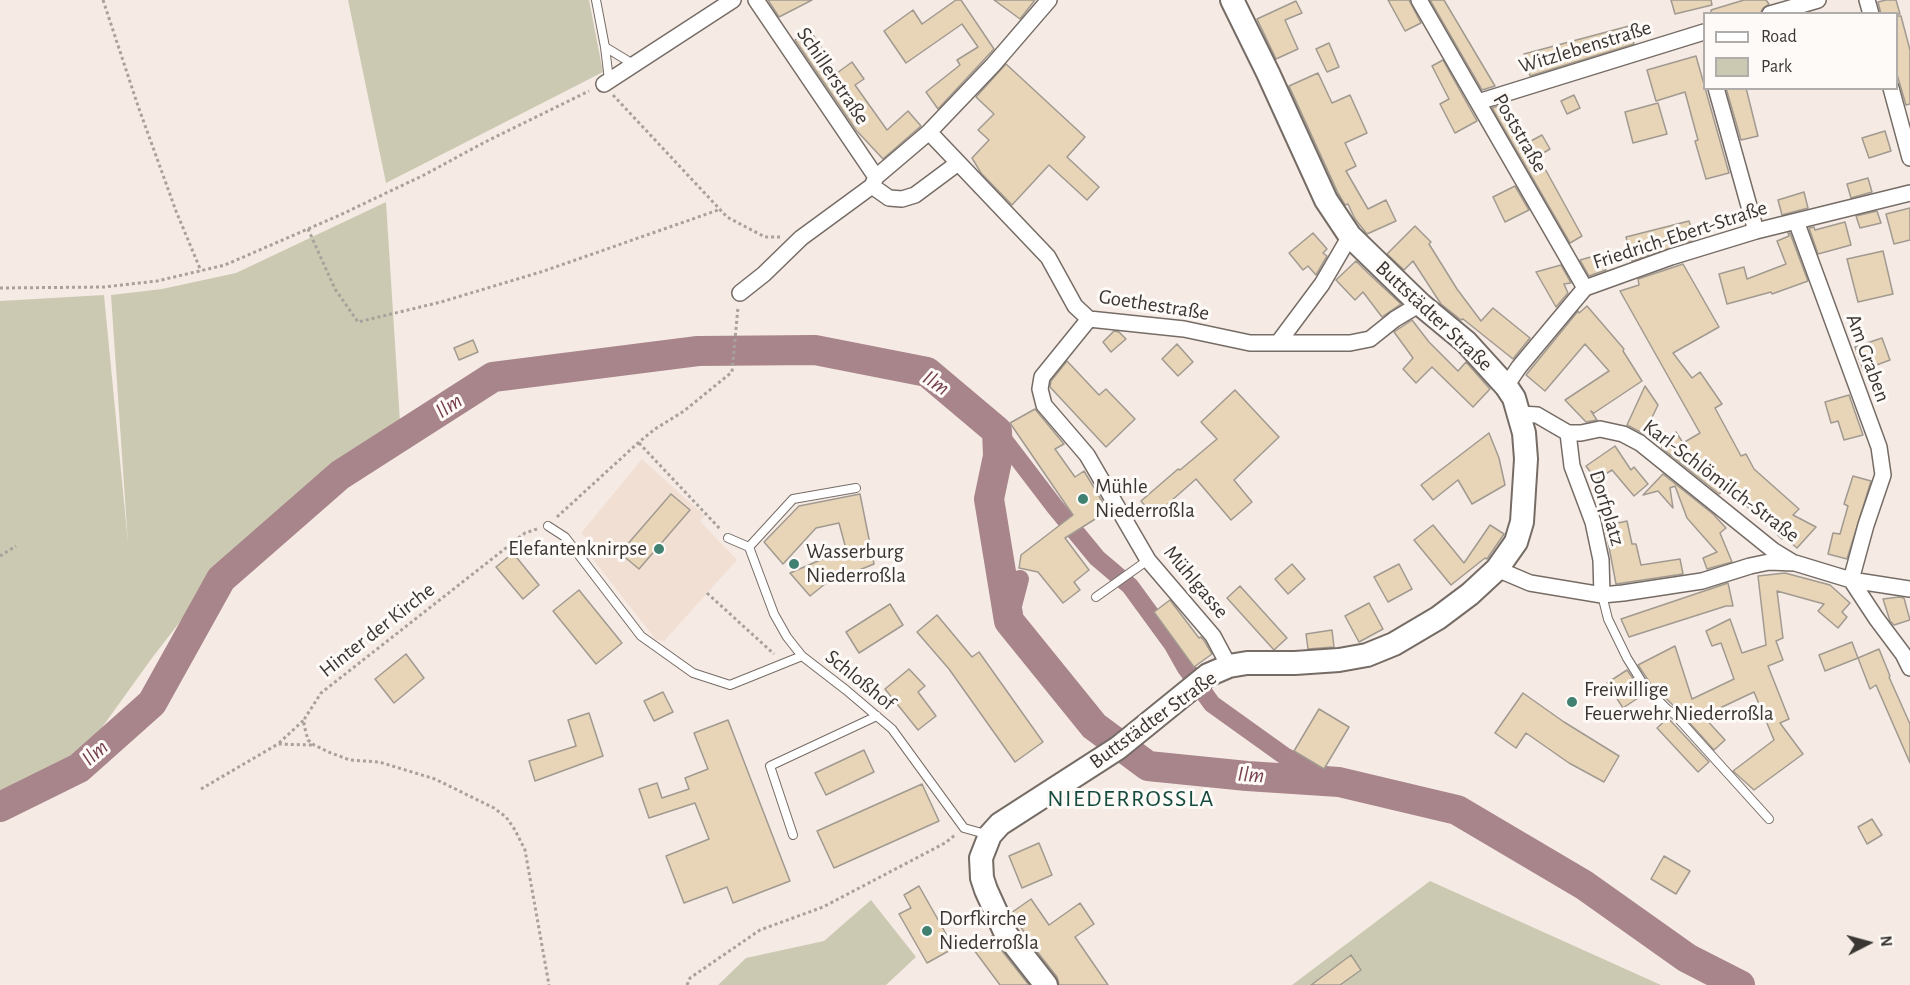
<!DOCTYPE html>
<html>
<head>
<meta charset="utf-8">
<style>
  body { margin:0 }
  #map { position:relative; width:1910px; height:985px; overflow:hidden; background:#f6ebe4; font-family:"Alegreya Sans",sans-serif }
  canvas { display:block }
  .legend { position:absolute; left:1703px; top:12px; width:195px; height:78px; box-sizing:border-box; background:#fefaf7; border:2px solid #b0aca9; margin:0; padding:8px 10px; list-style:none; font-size:18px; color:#3a3633 }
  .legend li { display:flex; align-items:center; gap:12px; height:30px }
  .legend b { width:30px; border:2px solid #b0aca9 }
  .north { position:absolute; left:1838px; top:913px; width:60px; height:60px; -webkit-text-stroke:4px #fefaf7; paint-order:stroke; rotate:84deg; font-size:16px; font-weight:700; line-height:24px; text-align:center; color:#3a3633 }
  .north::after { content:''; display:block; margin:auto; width:21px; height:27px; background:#3a3633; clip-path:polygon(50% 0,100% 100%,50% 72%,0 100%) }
</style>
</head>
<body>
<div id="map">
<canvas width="1910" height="985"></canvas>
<ul class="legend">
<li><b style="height:8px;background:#fff"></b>Road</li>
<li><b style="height:16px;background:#cbc9b2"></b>Park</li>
</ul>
<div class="north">N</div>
</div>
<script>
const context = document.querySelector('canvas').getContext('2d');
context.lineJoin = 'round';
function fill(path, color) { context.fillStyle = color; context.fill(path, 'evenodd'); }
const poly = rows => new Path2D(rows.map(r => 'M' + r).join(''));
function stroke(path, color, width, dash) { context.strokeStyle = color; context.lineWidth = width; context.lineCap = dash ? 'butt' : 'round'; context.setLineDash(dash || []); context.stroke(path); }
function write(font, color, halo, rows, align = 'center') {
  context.font = font + ' "Alegreya Sans",sans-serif'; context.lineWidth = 6; context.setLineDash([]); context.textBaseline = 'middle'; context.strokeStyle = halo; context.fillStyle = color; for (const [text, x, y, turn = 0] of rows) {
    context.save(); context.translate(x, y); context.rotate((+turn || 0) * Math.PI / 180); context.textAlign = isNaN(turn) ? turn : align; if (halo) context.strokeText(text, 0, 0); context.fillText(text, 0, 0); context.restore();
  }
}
const built = poly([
  [642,459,705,516,700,521,737,560,664,641,656,640,588,553,594,546,581,533]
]);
const green = poly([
  [348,0,589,0,603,72,386,183],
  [386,202,400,422,243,540,152,658,80,758,0,800,0,301,104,295,128,543,111,295,162,289,236,273],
  [1430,881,1661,985,1292,985],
  [871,900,916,957,886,985,718,985,746,958,824,941]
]);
const canal = poly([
  [997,431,1055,507,1097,558,1130,586,1173,645,1186,668,1212,704,1286,757,1339,782],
  [1009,621,1020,579]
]);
const river = poly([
  [0,807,79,768,152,703,221,579,340,475,493,377,698,351,815,350,927,372,997,431,998,456,989,499,1009,621,1094,726,1148,766,1247,776,1339,782,1457,810,1584,885,1687,958,1740,985]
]);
const building = poly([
  [768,0,812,0,779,17,768,0],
  [956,0,961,0,994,49,938,109,926,92,960,65,957,60,978,47,962,24,906,63,884,31,913,10,922,24,956,0],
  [994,0,1035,0,1020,19,994,0],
  [1388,0,1409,0,1421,23,1405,31,1388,0],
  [1430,0,1444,0,1495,86,1482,90,1430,0],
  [1671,0,1711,0,1712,5,1675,14,1671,0],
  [1744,0,1766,0,1769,4,1763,8,1760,14,1711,14,1711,10,1744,0],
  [1886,0,1896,0,1900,14,1881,14,1878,2,1886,0],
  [1296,1,1302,13,1285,20,1298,49,1276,59,1257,19,1296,1],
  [1896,16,1901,16,1910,50,1910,104,1906,105,1896,71,1896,16],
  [1629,26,1634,44,1530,76,1524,54,1629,26],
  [810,30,837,73,852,62,864,79,855,85,887,130,908,111,921,126,883,159,856,130,795,40,810,30],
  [1329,43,1339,67,1327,72,1316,49,1329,43],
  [1696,56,1729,173,1706,179,1695,141,1698,140,1685,92,1656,101,1647,70,1696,56],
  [1443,60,1477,121,1455,133,1440,104,1449,99,1432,66,1443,60],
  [1006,64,1085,137,1067,157,1099,187,1087,200,1049,165,1012,205,981,173,972,158,989,140,978,130,994,114,976,97,1006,64],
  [1318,73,1332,103,1350,95,1367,133,1345,143,1356,166,1346,171,1368,209,1386,200,1396,221,1367,234,1355,219,1348,204,1345,205,1338,193,1289,86,1318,73],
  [1726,88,1746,88,1758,136,1741,140,1726,88],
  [1574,95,1580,108,1567,114,1561,101,1574,95],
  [1658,103,1667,134,1633,143,1625,112,1658,103],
  [1501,105,1512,125,1518,121,1529,142,1542,135,1550,149,1538,156,1582,236,1570,243,1492,108,1501,105],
  [1885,131,1891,151,1869,158,1862,138,1885,131],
  [1868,178,1872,192,1851,198,1847,184,1868,178],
  [1515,186,1529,210,1505,222,1493,197,1515,186],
  [1804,192,1808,208,1782,215,1778,200,1804,192],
  [1910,208,1910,240,1894,244,1886,214,1910,208],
  [1877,211,1881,223,1860,228,1856,216,1877,211],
  [1689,221,1695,240,1632,261,1626,237,1689,221],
  [1845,222,1851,245,1818,254,1809,228,1814,227,1815,230,1845,222],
  [1415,226,1431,242,1429,244,1457,289,1481,321,1493,308,1530,338,1513,359,1463,319,1461,320,1441,304,1413,261,1404,270,1387,254,1415,226],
  [1313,233,1327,249,1323,253,1327,256,1316,275,1308,266,1303,270,1289,253,1313,233],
  [1788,233,1790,233,1808,281,1772,294,1771,292,1727,304,1719,274,1744,267,1747,279,1786,264,1777,241,1789,236,1788,233],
  [1883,251,1893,294,1858,302,1847,259,1883,251],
  [1601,254,1606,270,1589,276,1580,260,1601,254],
  [1356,261,1368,273,1401,304,1382,317,1363,292,1355,300,1336,280,1356,261],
  [1683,264,1719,327,1673,353,1692,378,1700,372,1722,404,1715,408,1741,456,1746,454,1754,469,1799,509,1793,515,1816,527,1797,548,1784,537,1782,539,1727,488,1719,494,1663,449,1660,444,1676,432,1683,443,1700,433,1620,291,1639,285,1638,279,1683,264],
  [1561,265,1571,283,1564,284,1568,293,1556,307,1536,272,1561,265],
  [1587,306,1624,349,1623,351,1642,381,1594,413,1591,411,1597,420,1586,422,1565,400,1609,371,1585,344,1545,391,1526,375,1578,311,1579,313,1587,306],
  [1412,320,1429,342,1458,371,1466,362,1490,389,1473,407,1432,367,1416,383,1403,369,1413,358,1394,332,1412,320],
  [1114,331,1119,332,1126,339,1111,352,1103,342,1114,331],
  [1882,338,1890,360,1863,370,1855,347,1882,338],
  [473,340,478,352,459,360,454,348,473,340],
  [1177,344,1193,362,1178,376,1162,359,1177,344],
  [1067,361,1099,395,1106,389,1135,419,1106,447,1050,387,1051,381,1067,361],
  [1645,386,1658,405,1644,434,1627,425,1645,386],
  [1235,390,1279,437,1234,480,1252,502,1231,520,1196,479,1154,516,1141,501,1178,469,1180,470,1217,439,1201,422,1235,390],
  [1849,395,1863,435,1844,440,1838,421,1831,423,1825,402,1849,395],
  [1035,409,1064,444,1055,449,1075,477,1084,471,1108,511,1065,538,1089,570,1074,582,1080,590,1063,603,1038,572,1019,568,1021,555,1073,515,1010,423,1035,409],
  [1489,433,1499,458,1505,485,1472,504,1458,480,1433,500,1421,485,1489,433],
  [1615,446,1631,470,1634,467,1648,484,1634,496,1612,470,1596,480,1586,466,1615,446],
  [1663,474,1713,514,1726,528,1720,533,1732,562,1707,569,1703,558,1717,552,1687,518,1675,486,1670,488,1673,508,1658,491,1643,495,1663,474],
  [1853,476,1871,481,1847,559,1828,554,1833,533,1840,534,1848,506,1844,504,1853,476],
  [671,494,690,510,639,569,620,553,671,494],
  [860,494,874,564,825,584,810,596,790,573,846,549,839,523,816,528,783,564,764,542,799,506,860,494],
  [1627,521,1632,544,1636,544,1641,565,1680,559,1683,574,1616,584,1605,526,1627,521],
  [1433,525,1464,563,1490,525,1504,534,1487,559,1485,558,1451,585,1414,540,1433,525],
  [513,553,539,585,523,599,496,567,513,553],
  [1292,564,1305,579,1288,594,1275,579,1292,564],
  [1399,564,1412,589,1388,602,1374,577,1399,564],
  [1785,573,1830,585,1850,603,1842,612,1847,617,1838,628,1818,611,1824,604,1777,591,1783,638,1776,641,1783,660,1768,666,1789,719,1780,723,1803,754,1754,790,1733,771,1774,740,1754,692,1703,716,1725,740,1714,750,1679,711,1650,683,1638,665,1675,646,1692,699,1734,679,1721,643,1712,646,1706,631,1730,619,1742,653,1766,645,1758,576,1785,573],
  [1728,583,1733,606,1726,606,1629,637,1621,619,1728,583],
  [1240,586,1287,638,1274,650,1227,598,1240,586],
  [579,590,622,643,596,664,553,611,579,590],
  [1899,597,1904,598,1910,620,1894,625,1890,621,1883,599,1899,597],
  [1170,600,1199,638,1201,637,1205,642,1212,654,1194,667,1154,612,1170,600],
  [1369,603,1383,629,1359,642,1345,616,1369,603],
  [890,604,903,625,859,653,846,632,890,604],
  [937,615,972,657,979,652,1043,742,1015,762,949,669,917,632,937,615],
  [1332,630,1334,647,1308,649,1306,634,1332,630],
  [1852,642,1858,658,1825,671,1819,655,1852,642],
  [1879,649,1890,676,1889,677,1910,724,1910,763,1876,685,1870,689,1858,658,1879,649],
  [406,654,424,678,394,703,375,679,406,654],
  [909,669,925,686,918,692,936,716,918,730,885,689,909,669],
  [1627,670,1644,694,1623,708,1607,683,1627,670],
  [663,692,673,712,654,721,644,701,663,692],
  [1523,693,1564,722,1619,756,1604,782,1569,763,1526,733,1516,748,1495,733,1523,693],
  [1319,709,1349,727,1324,769,1294,751,1319,709],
  [589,713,603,756,535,781,529,761,576,746,568,720,589,713],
  [1668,718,1709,762,1698,772,1657,728,1668,718],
  [728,720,790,881,733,903,727,887,684,903,666,856,709,839,695,803,649,818,639,789,657,783,662,798,689,789,685,778,708,769,694,733,728,720],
  [864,750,874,772,826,795,815,773,864,750],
  [922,784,939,821,834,868,817,831,922,784],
  [1872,819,1882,835,1867,844,1858,827,1872,819],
  [1039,843,1052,875,1022,888,1009,856,1039,843],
  [1664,856,1690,871,1676,894,1651,879,1664,856],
  [919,886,954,948,927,963,899,914,911,908,904,895,919,886],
  [1031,899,1049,925,1080,903,1094,924,1075,937,1108,985,1059,985,1057,977,1028,940,1029,939,1011,913,1031,899],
  [992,936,995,942,1029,985,1000,985,974,950,992,936],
  [1351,955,1361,970,1340,985,1311,985,1351,955]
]);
const path = poly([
  [103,0,138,106,176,211,201,271],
  [613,95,727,217,765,237,780,237],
  [308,229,335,289,358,322,441,302,544,271,721,209],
  [0,288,104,287,157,281,225,265,340,215,424,175,485,142,589,91],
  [639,443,721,530],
  [557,517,639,442,655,429,684,411,732,372,738,307],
  [537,529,525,533,321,693,305,718,304,725,308,740,314,745,331,753,350,760,379,762,435,779,494,808,506,817,515,830,525,850,549,985],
  [0,556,16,546],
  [707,593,774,654],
  [279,743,305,719],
  [201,789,278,744,312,745],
  [687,985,690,978,760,930,823,907,945,843,955,835]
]);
const lane = poly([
  [596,0,605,47,609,80],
  [605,47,633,64],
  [856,488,793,499,749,547,774,614,787,637,802,656,846,690,892,729,964,828,989,835],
  [548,526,565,537,641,636,693,673,730,685,802,656],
  [728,538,749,547],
  [1602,595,1608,619,1627,658,1645,687,1667,709,1675,715,1769,819],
  [1096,597,1148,560],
  [793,835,770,766,877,716]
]);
const street = poly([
  [756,0,876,177],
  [1419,0,1585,288],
  [1867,0,1871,14],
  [1770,14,1818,0],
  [604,84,733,0],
  [1716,88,1756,231],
  [1891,88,1910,158],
  [1478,102,1704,32],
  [929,132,1048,257,1075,306,1089,319,1184,329,1250,343,1350,343,1370,339,1395,319,1420,304],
  [872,186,889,198,902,199,915,195,958,163],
  [1796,221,1879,447,1883,475,1866,525,1851,580,1876,618,1903,654,1910,668],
  [740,293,764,274,801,238,872,186,876,177,929,132,993,65,1049,0],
  [1089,319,1042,377,1040,389,1044,405,1087,455,1148,560,1213,636,1229,666],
  [1278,343,1322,284,1350,236],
  [1506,386,1519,367,1585,288,1671,257,1756,231,1910,193],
  [1520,414,1537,415,1568,433,1581,433,1600,429,1623,434,1640,443,1774,551,1792,562],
  [1568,433,1572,466,1593,522,1601,560,1602,595],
  [1497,569,1530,583,1602,595,1623,593,1702,581,1750,566,1769,562,1795,563,1851,580,1910,589]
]);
const secondary = poly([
  [1046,985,1006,934,986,890,982,878,981,858,990,835,1000,824,1118,748,1208,675,1229,666,1247,663,1295,663,1339,660,1367,655,1394,644,1438,618,1470,594,1497,569,1516,542,1522,522,1526,459,1524,433,1514,398,1506,386,1466,342,1420,304,1350,236,1326,200,1268,73,1232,0]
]);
const markers = [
  [1083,499,6,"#408171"],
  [659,549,6,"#408171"],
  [794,564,6,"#408171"],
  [1572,702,6,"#408171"],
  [927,931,6,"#408171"]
];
const streetNames = [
  ["Witzlebenstraße",1585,47,-17],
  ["Schillerstraße",833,76,56],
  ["Poststraße",1520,133,60],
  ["Friedrich-Ebert-Straße",1680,235,-18],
  ["Goethestraße",1154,305,9],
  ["Buttstädter Straße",1434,316,43],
  ["Am Graben",1868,358,70],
  ["Karl-Schlömilch-Straße",1721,481,37],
  ["Dorfplatz",1607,508,73],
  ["Mühlgasse",1196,582,50],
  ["Hinter der Kirche",377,630,-38],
  ["Schloßhof",860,680,39],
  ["Buttstädter Straße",1153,720,-36]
];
const poiNames = [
  ["Mühle",1095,487],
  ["Niederroßla",1095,511],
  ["Elefantenknirpse",647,549,"right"],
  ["Wasserburg",806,552],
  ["Niederroßla",806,576],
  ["Freiwillige",1584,690],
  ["Feuerwehr Niederroßla",1584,714],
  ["Dorfkirche",939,919],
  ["Niederroßla",939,943]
];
const waterNames = [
  ["Ilm",936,383,34],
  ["Ilm",449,406,-33],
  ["Ilm",95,753,-41],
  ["Ilm",1251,775,5]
];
const quarterNames = [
  ["NIEDERROSSLA",1131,799]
];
fill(built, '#f2dfd4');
fill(green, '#cbc9b2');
stroke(canal, '#a8848b', 18);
stroke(river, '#a8848b', 30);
fill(building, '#e8d4b6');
stroke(building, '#a19a91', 1.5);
stroke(lane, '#766c66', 10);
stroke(street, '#766c66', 18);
stroke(secondary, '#766c66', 26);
stroke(path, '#a9a19b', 3, [3, 3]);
stroke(lane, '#fff', 8);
stroke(street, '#fff', 15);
stroke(secondary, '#fff', 22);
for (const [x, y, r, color] of markers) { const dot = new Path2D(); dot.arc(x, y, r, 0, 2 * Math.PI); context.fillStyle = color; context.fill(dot); stroke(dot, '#fefaf7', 2); }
write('21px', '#3a3633', '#fefaf7', streetNames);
write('21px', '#3a3633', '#fefaf7', poiNames, 'left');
write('italic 22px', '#753f4c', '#fefaf7', waterNames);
context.letterSpacing = '1.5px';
write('24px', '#164c40', '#fefaf7', quarterNames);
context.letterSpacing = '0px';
</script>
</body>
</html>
